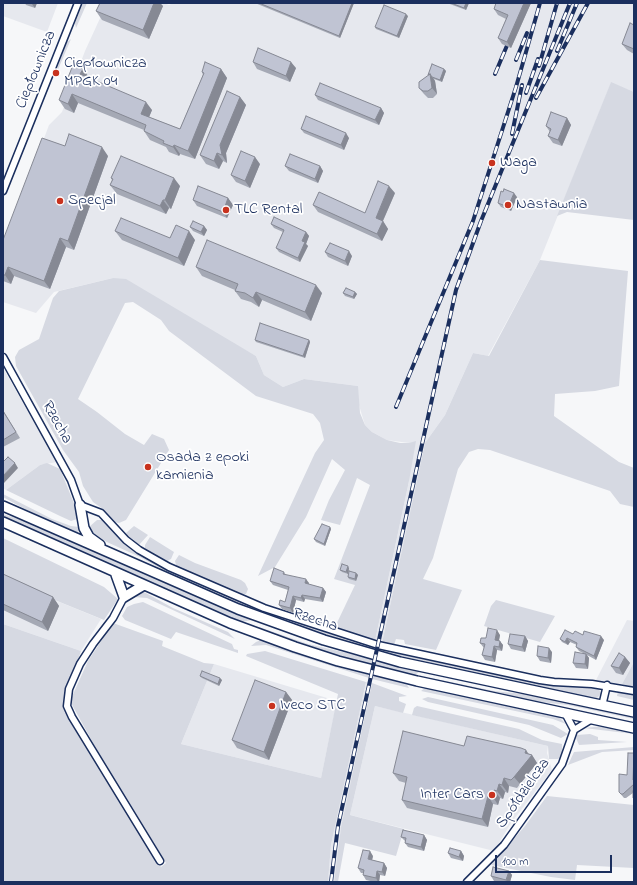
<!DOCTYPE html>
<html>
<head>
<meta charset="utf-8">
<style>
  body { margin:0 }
  #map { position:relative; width:637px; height:885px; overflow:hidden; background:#f6f7f9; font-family:"Indie Flower",sans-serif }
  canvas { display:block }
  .frame { position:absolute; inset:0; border:4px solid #1b2f5e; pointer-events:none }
  .scale { position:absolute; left:495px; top:855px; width:117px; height:18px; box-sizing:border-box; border:2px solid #1b2f5e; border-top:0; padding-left:5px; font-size:12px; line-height:14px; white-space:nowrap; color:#1b2f5e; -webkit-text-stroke:3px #fff; paint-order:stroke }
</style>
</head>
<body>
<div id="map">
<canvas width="637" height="885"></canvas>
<div class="frame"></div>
<div class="scale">100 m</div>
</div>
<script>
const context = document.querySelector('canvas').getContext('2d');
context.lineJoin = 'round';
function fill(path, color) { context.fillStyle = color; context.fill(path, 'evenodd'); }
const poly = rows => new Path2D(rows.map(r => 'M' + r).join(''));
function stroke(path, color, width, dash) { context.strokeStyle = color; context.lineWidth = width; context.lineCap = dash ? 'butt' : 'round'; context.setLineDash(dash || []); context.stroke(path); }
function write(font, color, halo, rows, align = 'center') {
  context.font = font + ' "Indie Flower",sans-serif'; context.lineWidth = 3.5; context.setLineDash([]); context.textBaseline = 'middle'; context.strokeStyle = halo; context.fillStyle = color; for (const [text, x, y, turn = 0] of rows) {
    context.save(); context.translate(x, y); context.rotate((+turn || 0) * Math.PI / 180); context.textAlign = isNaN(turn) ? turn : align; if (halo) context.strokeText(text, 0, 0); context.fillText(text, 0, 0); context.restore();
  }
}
const built = poly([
  [3,3,58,3,47,32,3,16],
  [107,3,164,3,169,5,173,3,634,3,634,92,611,83,540,260,488,356,473,353,445,415,425,443,382,643,375,641,409,481,409,443,387,440,372,432,365,425,358,402,358,386,304,379,283,387,264,375,256,356,113,278,54,292,36,313,3,302,3,249,49,125,62,112,85,51],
  [3,368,57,462,40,465,6,490,3,488],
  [3,579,101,619,81,651,3,624],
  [627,620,634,621,634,662,622,684,596,680],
  [214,664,337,701,321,778,181,744],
  [366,682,372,683,341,827,334,882,328,882,331,845],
  [375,706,548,746,547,753,552,770,511,823,494,851,350,815]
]);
const green = poly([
  [83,3,87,3,76,28,75,23],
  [71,39,57,72,56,71,67,42],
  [611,82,634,92,634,220,567,212,557,216],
  [540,260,628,271,619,386,595,391,555,394,554,416,619,462,634,468,634,507,620,504,610,491,490,450,478,449,469,452,458,469,433,558,423,579,462,590,436,650,405,644,404,640,396,639,394,645,382,643,425,443,445,415,473,353,489,356],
  [113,278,126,279,256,356,264,375,283,387,304,379,358,386,360,413,365,425,372,432,387,440,400,443,409,443,416,441,409,481,375,641,335,627,355,585,334,579,370,485,357,478,340,525,321,520,329,500,345,470,332,459,306,517,275,567,258,576,315,453,324,440,320,423,313,414,256,396,169,331,161,320,133,302,125,303,78,399,97,412,125,434,144,445,152,434,164,439,169,450,126,520,119,523,114,522,103,509,93,502,83,486,79,472,63,450,16,366,15,357,19,350,39,339,53,298,59,291],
  [47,463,60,469,80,518,71,521,60,516,6,490,40,465],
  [3,494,52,519,71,526,79,527,78,533,75,533,21,507,3,497],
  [3,514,37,525,252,620,241,622,208,608,3,518],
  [97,520,102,520,131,548,193,581,289,621,376,647,375,651,280,621,181,580,140,557,98,538,89,527],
  [134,526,148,535,139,545,128,537,126,533],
  [150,537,174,552,171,559,167,561,145,548,145,545],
  [3,538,104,587,118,599,104,620,3,579],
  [179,555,195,563,241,580,245,583,248,589,246,594,240,595,181,569,176,565,175,561],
  [144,592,173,608,228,632,235,639,147,598,133,597],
  [496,600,555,616,540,642,484,626,491,606],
  [143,602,232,644,234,649,238,650,238,653,176,632,171,639,125,620,122,616,127,607,134,604],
  [113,623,163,641,162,646,204,663,214,664,181,744,321,778,338,694,246,656,247,654,265,651,366,682,331,845,328,882,3,882,3,624,81,651,64,701,70,719,161,867,166,863,128,800,109,772,70,701,88,661],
  [259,627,308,644,373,659,372,666,309,647,259,629],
  [261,640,369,675,369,678,266,645,251,646,256,642],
  [378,648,554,685,595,687,599,689,601,694,597,698,582,697,408,659,377,651],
  [376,660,395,665,421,671,413,676,374,666],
  [634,662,634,687,622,684],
  [373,675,407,685,409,688,372,679],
  [431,678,494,691,534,695,567,702,634,717,634,719,568,705,522,700,431,680],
  [372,683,407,696,399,697,399,701,406,704,403,713,375,706,350,815,404,829,396,856,345,843,338,882,334,882,341,827],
  [425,688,559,717,566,724,553,719,421,691],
  [618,691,634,694,634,700,617,696],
  [428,697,553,725,568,734,561,738,529,725,428,702,422,699],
  [417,706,519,729,542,740,562,744,562,756,558,759,549,759,548,746,412,715,414,708],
  [604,726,634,733,634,734,584,728],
  [590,734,598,737,598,740,627,742,579,745,576,738,577,735],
  [634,747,634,750,602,752,568,765,574,752],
  [547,796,634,805,634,868,577,865,575,880,551,877,491,865,525,826]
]);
const minor = poly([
  [3,191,78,3],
  [3,357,71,480,80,505,101,513,126,540,139,550,169,567,264,608,378,645,540,680,554,682,592,684,634,691],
  [124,597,113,618,93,644,80,664,69,689,67,706,72,717,160,861],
  [602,706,607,685],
  [565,713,574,730],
  [467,882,504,845,562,764,574,730,592,719]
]);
const secondary = poly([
  [80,505,84,528,89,537,100,545],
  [3,506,238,609,324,640,400,662,634,712],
  [3,522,230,623,295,647,338,661,417,681,634,728],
  [115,572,124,597,144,585]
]);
const rail = poly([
  [557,51,577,3],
  [516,60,527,33],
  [539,66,557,3],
  [495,74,511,36],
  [526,93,538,59],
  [536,98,588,3],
  [512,134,522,85],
  [396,407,473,221,516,87,540,3],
  [331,882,338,826,456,290,481,221,570,3]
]);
const wall = poly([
  [25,3,37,3,35,8,26,5],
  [100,3,160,3,163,6,149,39,102,20,96,11],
  [255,3,354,3,340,38],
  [447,3,469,3,466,10],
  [531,3,511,48,502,44,498,38,506,19,498,15,494,9],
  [408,16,399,38,376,29,375,27],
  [634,25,634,54,627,50,622,44],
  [253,62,296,68,290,82,257,69],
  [83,69,89,77,152,110,149,117,180,129,203,75,202,72,221,69,227,78,195,159,180,154,179,156,169,152,166,147,150,140,144,131,144,130,78,103,74,113,65,109,59,100],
  [444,69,446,71,442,82,434,79,435,81,437,94,433,98,428,98,424,94,419,88,419,82],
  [315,95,381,108,384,113,379,125,318,100],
  [240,97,246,105,226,153,227,163,223,161,219,169,206,164,200,155],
  [567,118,571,125,562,146,553,143,548,136,550,132,546,126],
  [301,129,349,138,344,150,304,133],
  [65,146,108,156,74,250,66,247,50,289,14,276,11,284,3,281,3,240],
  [260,164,250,188,236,182,231,175],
  [285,166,320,166,323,171,318,183,289,171],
  [111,178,180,186,171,209,169,208,166,214,117,194,110,185,112,180],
  [395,193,383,221,388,229,382,241,318,212,313,205,365,213],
  [517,197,511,211,501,207,498,203],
  [228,198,233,205,227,218,197,206,193,200],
  [271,224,306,232,309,236,306,244,308,246,300,262,279,252,276,248,283,232,274,228],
  [204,226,207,230,204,236,193,231,190,227],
  [115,231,170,238,195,240,184,266,122,240],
  [325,252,352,256,348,266,328,257],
  [196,267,322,293,311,321,262,300,259,307,251,302,241,299,235,291,235,290,202,276],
  [355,292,357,294,354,299,345,296,343,293],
  [255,340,309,340,310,342,305,358,256,342],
  [3,410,20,438,3,447],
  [330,527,331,529,325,546,316,542,314,539],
  [349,568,348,574,342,572,340,570],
  [284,572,286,575,309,583,308,584,323,588,326,592,323,602,305,599,304,602,296,600,293,613,282,609,279,605,285,602,288,590,273,585,270,581],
  [356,573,358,575,356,581,349,579,348,577],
  [3,574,53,597,59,606,48,631,3,610],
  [573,634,583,635,604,640,596,660,587,655,589,658,588,669,576,668,573,663,583,653,579,651,576,647,577,645,570,642,568,645,562,642,560,639],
  [500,635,499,641,503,645,502,651,497,650,495,662,485,660,482,655,484,648,480,643,486,638],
  [525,636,528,641,525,652,511,649,508,644],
  [552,652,551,663,540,661,537,656],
  [625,657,630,663,623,675,616,673,611,666],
  [200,676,222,680,219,686,202,678],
  [286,692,292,700,269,760,237,748,232,740],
  [464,746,529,754,532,755,537,763,520,784,517,788,509,786,508,793,505,792,503,799,500,798,498,805,493,804,488,827,407,808,402,800,406,783,399,781,393,773],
  [634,753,634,800,633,798,633,793,626,798,624,798,619,792,627,775],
  [424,835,427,840,424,851,408,847,405,843,405,841,401,837],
  [461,851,464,856,463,861,451,858,448,853],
  [373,856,372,860,384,863,387,868,385,876,380,875,379,882,375,882,366,880,363,875,363,873,361,873,358,868],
  [509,871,512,875,510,882,499,882,494,881,491,876]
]);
const shadedWall = poly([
  [32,3,37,3,35,8,32,4],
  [154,3,160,3,163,6,149,39,143,30],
  [352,3,354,3,340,38,339,36],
  [466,3,469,3,466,10,464,8],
  [524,3,531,3,511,48,507,42],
  [406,14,408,16,399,38,397,36],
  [291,62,296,68,290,82,286,76],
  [83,69,89,78,80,74],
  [221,69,227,78,195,159,188,151],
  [444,69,446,71,442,82,440,80],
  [430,74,435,81,437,94,432,88],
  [72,94,78,103,74,113,68,104],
  [240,97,246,105,226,153,227,163,222,155,220,145],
  [146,102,152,110,147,122,141,114],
  [381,108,384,113,379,125,375,120],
  [567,118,571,125,562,146,558,140],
  [346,133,349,138,344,150,341,145],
  [174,145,180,154,179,156,173,147],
  [102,147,108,156,74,250,68,241],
  [217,153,223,161,219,169,214,161],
  [255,157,260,164,250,188,245,181],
  [320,166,323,171,318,183,315,179],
  [174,178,180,186,171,209,165,200],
  [389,186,395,193,381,225,376,218],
  [514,193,517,197,511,211,508,207],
  [228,198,233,205,227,218,223,212],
  [163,200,169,208,166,214,160,206],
  [383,221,388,229,382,241,377,234],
  [204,226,207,230,204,236,201,232],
  [189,231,195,240,184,266,178,258],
  [306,232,309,236,306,244,308,246,300,262,298,258,302,241],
  [60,238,66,247,50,289,44,281],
  [349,251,352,256,348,266,345,261],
  [8,267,14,276,11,284,5,275],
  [316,285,322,293,311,321,305,312],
  [256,292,262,300,259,307,253,298],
  [355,292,357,294,354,299,353,297],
  [309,340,310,342,305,358,303,356],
  [15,463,18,468,4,483,3,481,3,476],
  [330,527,331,529,325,546,324,544],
  [348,566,349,568,348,574,346,572],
  [356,573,358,575,356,581,355,579],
  [306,579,309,583,308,587,305,583],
  [323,588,326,592,323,602,320,598],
  [302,595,305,599,304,602,301,598],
  [293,596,296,600,293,613,290,608],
  [53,597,59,606,48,631,42,622],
  [497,630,500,635,498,644,495,640],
  [525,636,528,641,525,652,522,647],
  [601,636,604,640,596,660,594,656],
  [567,638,570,642,568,645,565,642],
  [500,641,503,645,502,651,499,647],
  [494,646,497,650,495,662,492,657],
  [549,648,552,652,551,663,548,658],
  [586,654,589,658,588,669,585,664],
  [625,657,630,663,623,675,619,668],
  [220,678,222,680,219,686,218,684],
  [286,692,292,700,269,760,264,752],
  [526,750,530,756,532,755,537,763,520,784,514,777,525,753],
  [504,778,509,786,508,793,502,785],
  [499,784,505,792,503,799,497,791],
  [494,790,500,798,498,805,493,797],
  [488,796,493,804,488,827,482,819],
  [424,835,427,840,424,851,421,847],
  [370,851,373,856,371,864,368,859],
  [461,851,464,856,463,861,459,857],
  [384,863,387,868,385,876,382,872],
  [377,871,380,875,379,882,378,882,376,878],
  [509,871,512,875,510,882,507,882,506,880]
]);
const building = poly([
  [100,3,154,3,143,30,96,11,100,3],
  [259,3,352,3,339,36,259,3],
  [451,3,466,3,464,8,451,3],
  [496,3,524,3,507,42,498,38,508,15,494,9,496,3],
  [384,5,406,14,397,36,375,27,384,5],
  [630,23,634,25,634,49,622,44,630,23],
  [258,48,291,62,286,76,253,62,258,48],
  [205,62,221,69,188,151,174,145,173,147,163,143,164,141,144,131,146,125,72,94,68,104,59,100,73,65,83,69,80,74,146,102,141,114,180,129,204,73,202,72,205,62],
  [432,64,444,69,440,80,432,77,430,74,428,75,432,64],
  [430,74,432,88,428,91,423,91,419,88,419,82,430,74],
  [320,83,381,108,375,120,315,95,320,83],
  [227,91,240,97,220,145,222,155,217,153,214,161,200,155,227,91],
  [551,112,567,118,558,140,548,136,551,129,546,126,551,112],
  [306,116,346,133,341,145,301,129,306,116],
  [69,134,102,147,68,241,60,238,44,281,8,267,5,275,3,275,3,240,42,138,65,146,69,134],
  [241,151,255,157,245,181,231,175,241,151],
  [290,154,320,166,315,179,285,166,290,154],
  [121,156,174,178,165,200,163,200,160,206,110,185,113,179,111,178,121,156],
  [378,181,389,186,376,218,383,221,377,234,313,205,319,192,365,213,378,181],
  [198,186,228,198,223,212,193,200,198,186],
  [504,189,514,193,508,207,498,203,501,191,503,192,504,189],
  [274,217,306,232,302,241,305,242,298,258,276,248,284,230,271,224,274,217],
  [121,218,170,238,176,225,189,231,178,258,115,231,121,218],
  [193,221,204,226,201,232,190,227,193,221],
  [207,240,316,285,305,312,256,292,253,298,245,293,235,291,238,284,196,267,207,240],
  [330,243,349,251,345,261,325,252,330,243],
  [346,288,355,292,353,297,343,293,346,288],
  [260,323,309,340,303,356,255,340,260,323],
  [3,411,16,432,3,440,3,411],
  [8,457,15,463,3,476,3,462,8,457],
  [322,524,330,527,324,544,314,539,322,524],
  [342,564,348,566,346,572,340,570,342,564],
  [274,568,284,572,283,574,306,579,305,583,323,588,320,598,302,595,301,598,293,596,290,608,279,605,280,600,285,602,289,587,270,581,274,568],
  [349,571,356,573,355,579,348,577,349,571],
  [3,574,53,597,42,622,3,604,3,574],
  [488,628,497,630,495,640,500,641,499,647,494,646,492,657,482,655,485,644,480,643,481,638,486,638,488,628],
  [565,630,573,634,575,631,583,635,584,631,601,636,594,656,576,647,577,643,567,638,565,642,560,639,565,630],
  [510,634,525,636,522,647,508,644,510,634],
  [538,646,549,648,548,658,537,656,538,646],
  [575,652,586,654,585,664,573,663,575,652],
  [619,653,625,657,619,668,611,666,619,653],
  [202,671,220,678,218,684,200,676,202,671],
  [255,680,286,692,264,752,232,740,255,680],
  [403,731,464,746,467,736,521,748,526,750,525,753,532,755,514,777,511,780,504,778,502,785,499,784,497,791,494,790,493,797,488,796,482,819,402,800,407,777,393,773,403,731],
  [628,753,634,753,633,780,634,780,634,784,623,794,621,794,619,792,619,774,627,775,628,753],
  [633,791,634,791,634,798,633,798,633,791],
  [403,830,424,835,421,847,405,843,406,838,401,837,403,830],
  [450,848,461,851,459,857,448,853,450,848],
  [363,850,370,851,368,859,384,863,382,872,377,871,376,878,363,875,364,870,358,868,363,850],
  [493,867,509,871,506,880,491,876,493,867]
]);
const markers = [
  [56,73,4,"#c8321e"],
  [492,163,4,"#c8321e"],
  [60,201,4,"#c8321e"],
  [508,205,4,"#c8321e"],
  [226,210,4,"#c8321e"],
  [148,467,4,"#c8321e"],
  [272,706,4,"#c8321e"],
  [492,795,4,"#c8321e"]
];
const poiNames = [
  ["Ciepłownicza",64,64],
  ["MPGK 04",64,82],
  ["Waga",500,163],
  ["Specjal",68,201],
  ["Nastawnia",516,205],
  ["TLC Rental",234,210],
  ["Osada z epoki",156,458],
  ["kamienia",156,476],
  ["Iveco STC",280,706],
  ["Inter Cars",484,795,"right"]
];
const streetNames = [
  ["Ciepłownicza",37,70,-68],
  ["Rzecha",56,423,61],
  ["Rzecha",315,621,18],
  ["Spółdzielcza",524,794,-55]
];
fill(built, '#e6e8ee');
fill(green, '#d6d9e2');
stroke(minor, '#1b2f5e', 9);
stroke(secondary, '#1b2f5e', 12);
stroke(minor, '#fff', 6);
stroke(secondary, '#fff', 9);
stroke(rail, '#1b2f5e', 4);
stroke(rail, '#fff', 2.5, [8]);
fill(wall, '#a5a9b5');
fill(shadedWall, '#868994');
fill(building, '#c0c4d3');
stroke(building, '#868994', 1);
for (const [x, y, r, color] of markers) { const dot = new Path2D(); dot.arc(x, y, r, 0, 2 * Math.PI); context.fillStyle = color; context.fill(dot); stroke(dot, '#fff', 1.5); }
write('16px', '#1b2f5e', '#fff', poiNames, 'left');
write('16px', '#1b2f5e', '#fff', streetNames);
</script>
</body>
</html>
